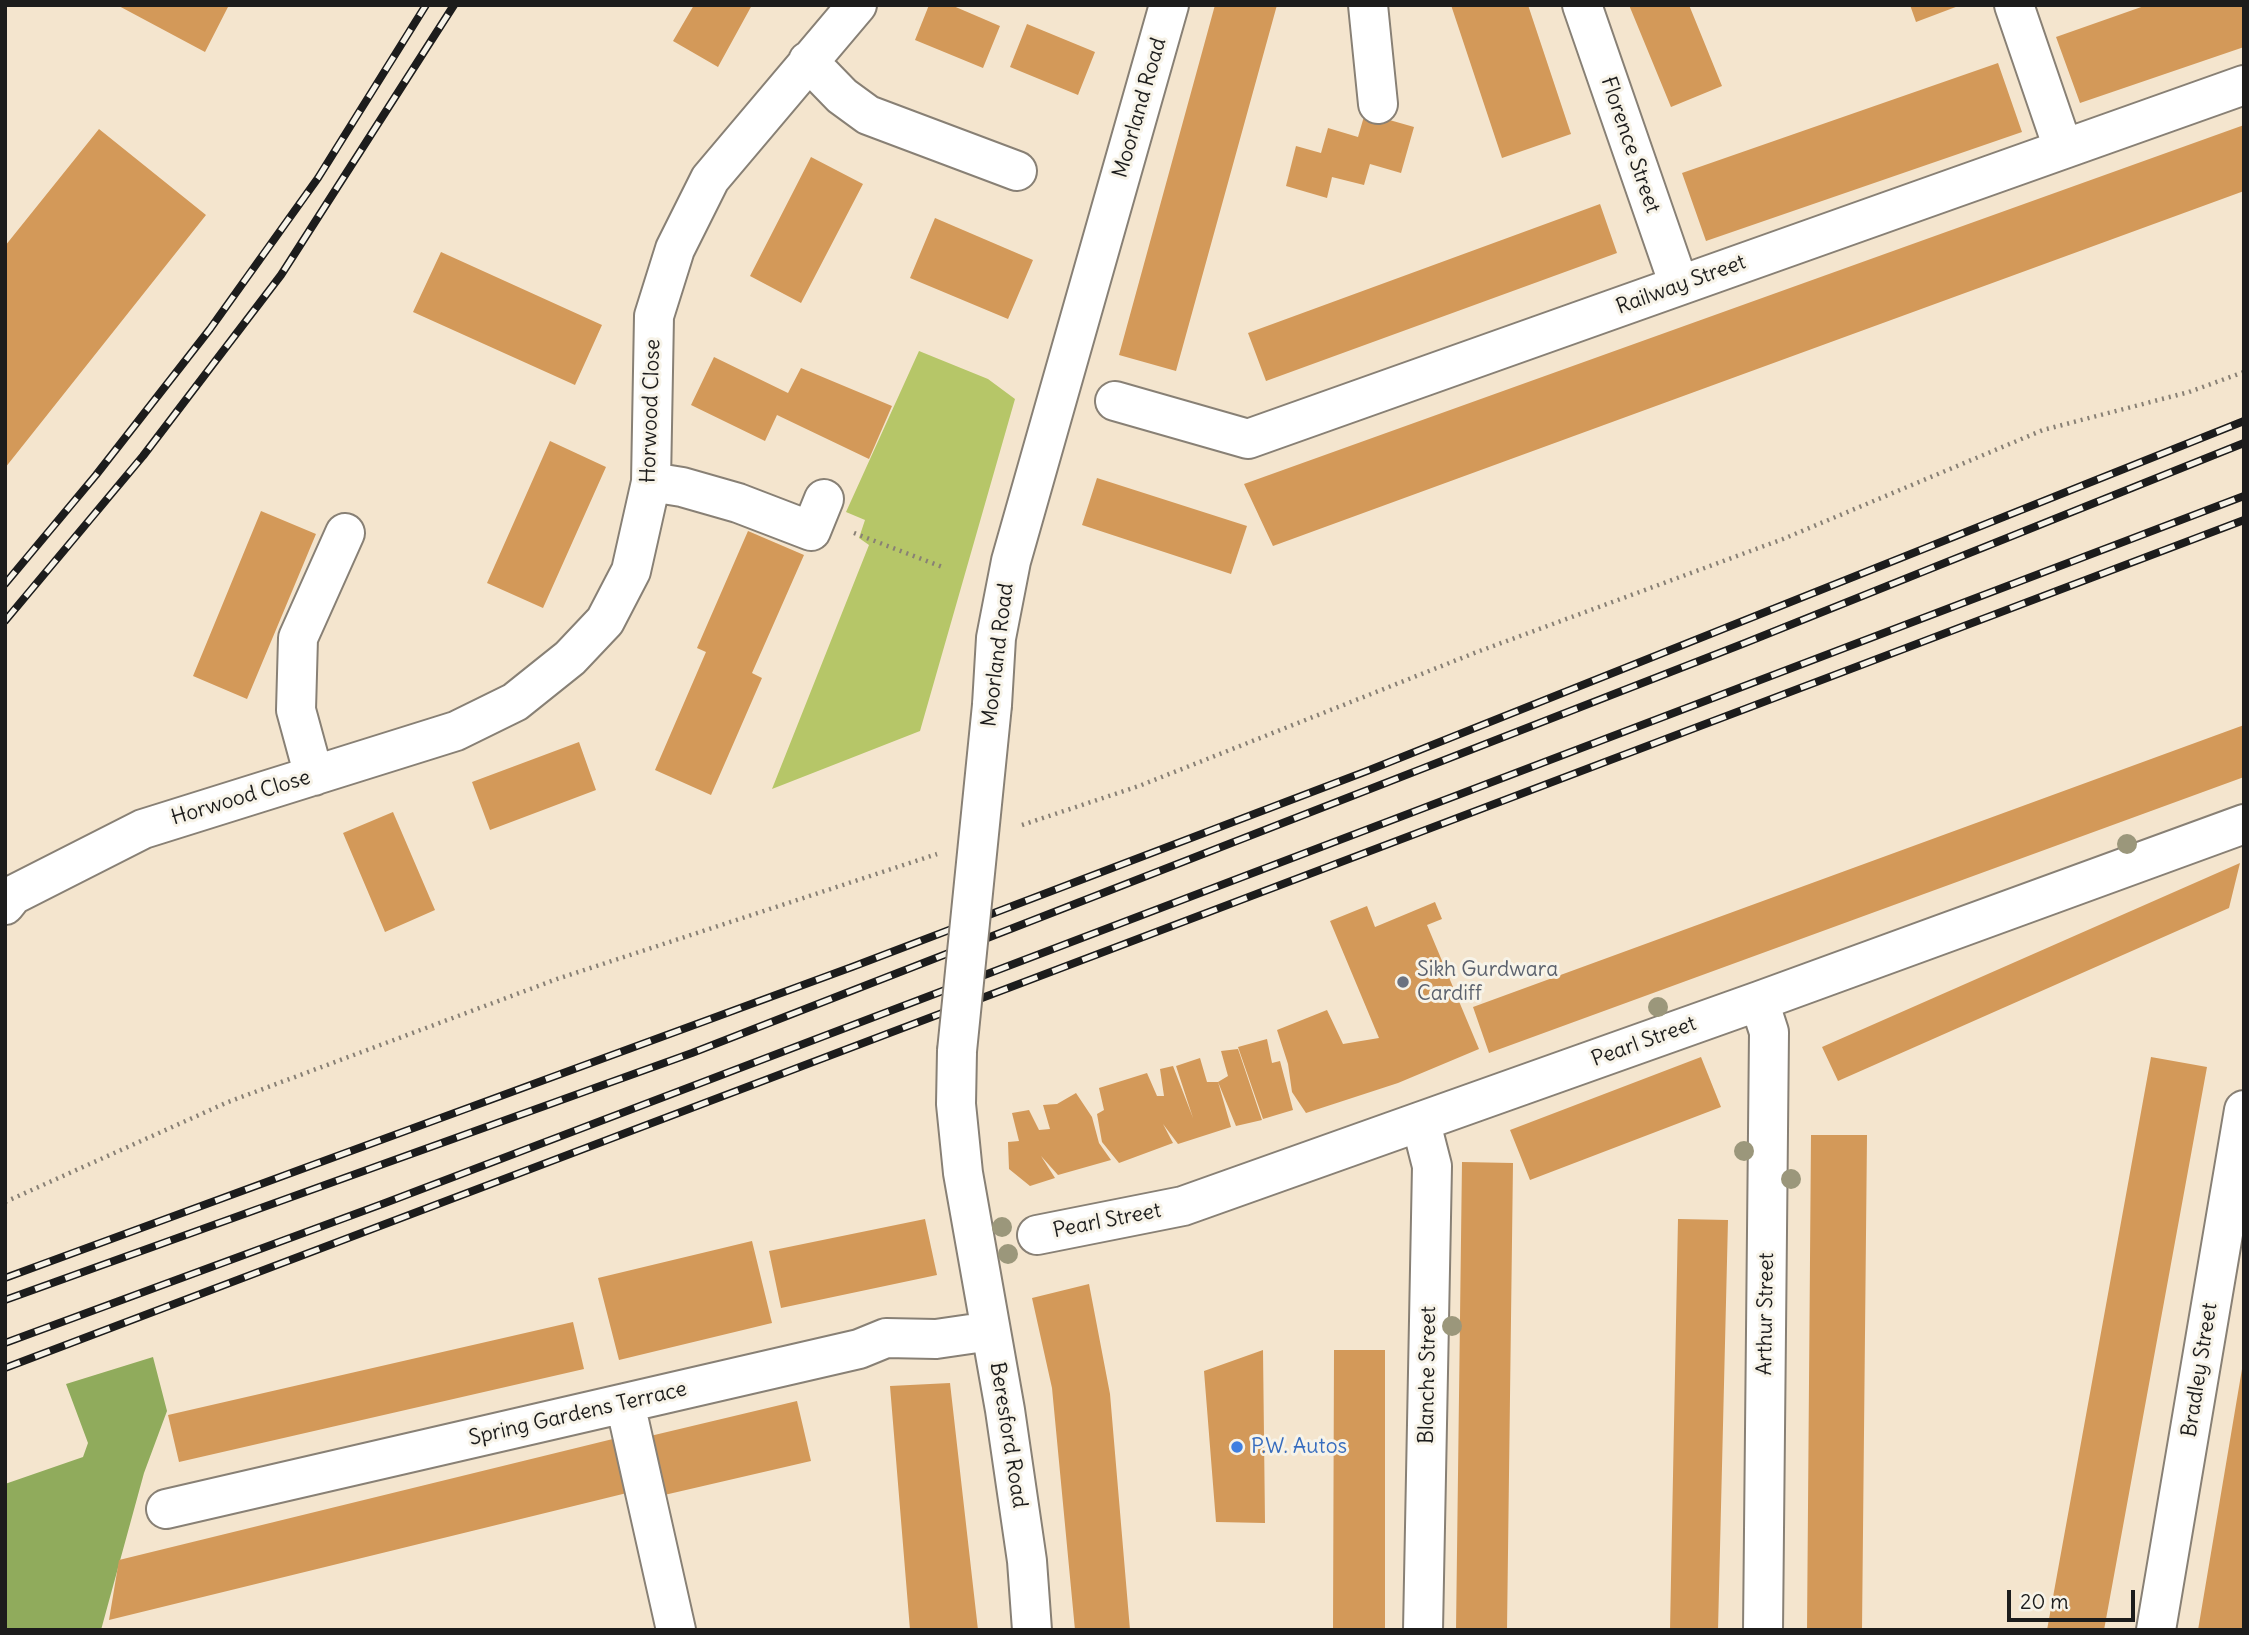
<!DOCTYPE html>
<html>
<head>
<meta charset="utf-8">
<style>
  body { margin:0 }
  #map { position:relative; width:2249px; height:1635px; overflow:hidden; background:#f4e5ce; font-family:Delius,sans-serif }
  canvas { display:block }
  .frame { position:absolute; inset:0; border:7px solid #1c1c1c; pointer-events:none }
  .scale { position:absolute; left:2007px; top:1590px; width:128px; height:32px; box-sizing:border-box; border:4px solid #1c1c1c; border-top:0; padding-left:9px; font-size:21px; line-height:24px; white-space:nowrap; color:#1c1c1c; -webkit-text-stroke:5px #f7f3e8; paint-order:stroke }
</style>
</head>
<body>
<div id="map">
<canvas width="2249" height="1635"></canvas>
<div class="frame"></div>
<div class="scale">20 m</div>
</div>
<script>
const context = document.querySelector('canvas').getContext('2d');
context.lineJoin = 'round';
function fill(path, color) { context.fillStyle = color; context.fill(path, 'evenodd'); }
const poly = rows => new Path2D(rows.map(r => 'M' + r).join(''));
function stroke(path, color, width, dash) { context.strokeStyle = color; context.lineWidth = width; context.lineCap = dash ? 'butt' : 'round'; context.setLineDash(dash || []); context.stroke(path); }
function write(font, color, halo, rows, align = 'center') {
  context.font = font + ' Delius,sans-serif'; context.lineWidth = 6; context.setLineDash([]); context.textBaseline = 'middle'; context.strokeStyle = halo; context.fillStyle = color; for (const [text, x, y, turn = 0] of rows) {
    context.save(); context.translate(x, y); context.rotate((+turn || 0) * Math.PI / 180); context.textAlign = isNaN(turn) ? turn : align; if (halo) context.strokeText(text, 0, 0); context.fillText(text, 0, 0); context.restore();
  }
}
const green = poly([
  [919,351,988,379,1015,399,920,731,772,789,869,545,859,538,865,520,846,512]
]);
const forest = poly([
  [153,1357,167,1411,144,1473,101,1630,5,1630,5,1484,83,1457,88,1443,66,1384]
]);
const building = poly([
  [117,5,229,5,205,52],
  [694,5,752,5,718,67,673,41],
  [929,5,951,5,1000,26,983,68,915,40],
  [1215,5,1277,5,1176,371,1119,355],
  [1451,5,1528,5,1571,134,1502,158],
  [1629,5,1689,5,1722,86,1671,107],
  [1910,5,1961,5,1916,22],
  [2147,5,2244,5,2244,47,2080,103,2056,37],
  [1027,24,1095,52,1078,95,1010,67],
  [1998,63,2022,132,1706,241,1682,173],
  [1365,113,1414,127,1401,173,1370,164,1364,185,1332,177,1327,198,1286,186,1296,146,1321,153,1328,128,1358,137],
  [2244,125,2244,191,1273,546,1244,484],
  [99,129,206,215,5,468,5,246],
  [811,157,863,184,801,303,750,276],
  [1600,204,1617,253,1266,381,1248,333],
  [935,218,1033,260,1008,319,910,278],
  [441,252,602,325,575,385,413,312],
  [714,357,788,393,801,368,892,406,869,459,777,415,765,441,691,405],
  [550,441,606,467,543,608,487,583],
  [1097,478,1247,526,1231,574,1082,525],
  [261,511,316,534,247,699,193,676],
  [748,531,804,555,752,673,762,678,711,795,655,770,706,652,697,648],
  [2244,725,2244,777,1489,1053,1473,1007],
  [579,742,596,790,490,830,472,782],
  [393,812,435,910,385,932,343,833],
  [2240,863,2229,908,1838,1081,1822,1047],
  [1435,902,1442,919,1427,925,1479,1049,1398,1083,1306,1113,1292,1092,1288,1064,1277,1030,1327,1010,1343,1044,1379,1038,1330,921,1367,906,1375,927],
  [1267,1039,1272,1063,1280,1061,1293,1110,1263,1119,1238,1047],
  [1238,1049,1262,1120,1236,1126,1218,1082,1231,1127,1178,1144,1163,1124,1173,1143,1119,1163,1102,1142,1097,1114,1104,1110,1099,1088,1147,1073,1157,1096,1164,1096,1160,1069,1173,1066,1193,1118,1176,1066,1200,1058,1207,1082,1218,1082,1228,1076,1221,1051],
  [1701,1057,1721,1107,1530,1180,1510,1130],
  [2151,1057,2207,1067,2104,1630,2047,1630],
  [1076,1093,1092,1117,1099,1143,1111,1160,1058,1175,1041,1156,1055,1178,1030,1186,1009,1169,1008,1142,1019,1141,1012,1113,1029,1110,1039,1130,1050,1129,1043,1105,1057,1104],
  [1811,1135,1867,1135,1862,1630,1807,1630],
  [1462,1162,1513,1163,1507,1630,1456,1630],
  [925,1219,937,1275,781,1308,769,1251],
  [1678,1219,1728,1220,1718,1630,1670,1630],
  [752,1241,772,1323,619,1360,598,1278],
  [1089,1284,1110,1394,1130,1630,1075,1630,1052,1388,1032,1298],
  [573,1322,584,1369,179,1462,168,1415],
  [1263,1350,1265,1523,1216,1522,1204,1371],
  [1334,1350,1385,1350,1385,1630,1333,1630],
  [2242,1369,2244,1630,2198,1630],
  [950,1383,978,1630,910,1630,890,1386],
  [797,1401,811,1461,660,1496,646,1437],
  [621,1437,635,1491,109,1620,119,1560]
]);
const path = poly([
  [854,533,945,568],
  [1022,825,1139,786,1477,652,1783,539,2043,430,2189,392,2244,372],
  [5,1202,228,1102,557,979,937,854]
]);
const minor = poly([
  [1368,5,1378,104],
  [1582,5,1679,285],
  [2014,5,2063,148],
  [808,61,842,96,868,115,1017,171],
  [1115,401,1248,439,2244,85],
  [651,482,682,487,738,503,811,531,824,499],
  [992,705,996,638,1011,561,1169,5],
  [314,776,296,710,298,638,345,533],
  [5,905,13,895,143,829,456,731,515,702,570,658,605,621,631,571,651,482,654,316,675,249,710,179,857,5],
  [1759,1001,1769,1032,1763,1630],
  [957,1051,956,1104,963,1173,1005,1410,1027,1561,1032,1630],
  [1421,1123,1432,1166,1423,1630],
  [1037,1235,1183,1206,1759,1001,2244,824],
  [625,1403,676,1630],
  [166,1509,859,1349,886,1338,936,1339,991,1331],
  [2156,1630,2244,1110]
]);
const rail = poly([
  [5,584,96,475,210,329,318,178,426,5],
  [5,621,143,456,281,275,454,5],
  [5,1278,852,967,1367,771,2244,421],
  [5,1300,692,1053,1745,643,2244,443],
  [5,1343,385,1203,2244,496],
  [5,1368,2244,520]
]);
const minorBridge = poly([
  [957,1051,992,705]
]);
const trees = [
  [2127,844],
  [1658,1007],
  [1744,1151],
  [1791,1179],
  [1002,1227],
  [1008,1254],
  [1452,1326]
];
const markers = [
  [1403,982,7,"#6b7280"],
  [1237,1447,7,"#3f7fe0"]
];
const streetNames = [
  ["Moorland Road",1140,108,-74],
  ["Florence Street",1630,145,71],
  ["Railway Street",1681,285,-20],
  ["Horwood Close",651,411,-88],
  ["Moorland Road",998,655,-83],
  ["Horwood Close",241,798,-17],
  ["Pearl Street",1644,1042,-20],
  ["Pearl Street",1107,1221,-11],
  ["Arthur Street",1766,1314,-89],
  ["Bradley Street",2200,1370,-81],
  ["Blanche Street",1428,1375,-89],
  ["Spring Gardens Terrace",578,1414,-13],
  ["Beresford Road",1008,1435,81]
];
const worshipNames = [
  ["Sikh Gurdwara",1417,970],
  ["Cardiff",1417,994]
];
const shopNames = [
  ["P.W. Autos",1251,1447]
];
fill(green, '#b6c668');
fill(forest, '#90ab5c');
fill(building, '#d39959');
stroke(minor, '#888075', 42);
stroke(path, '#888075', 4.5, [2, 5]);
stroke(minor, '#fff', 38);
stroke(rail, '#1c1c1c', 8);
stroke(rail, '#f7f3e8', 5, [16]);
stroke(minorBridge, '#888075', 42, []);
stroke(minorBridge, '#fff', 38);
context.fillStyle = '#9b977b';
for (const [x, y] of trees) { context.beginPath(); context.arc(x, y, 10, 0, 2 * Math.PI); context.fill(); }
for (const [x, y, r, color] of markers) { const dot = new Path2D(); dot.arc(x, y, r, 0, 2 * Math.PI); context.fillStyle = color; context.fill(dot); stroke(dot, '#f7f3e8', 2.5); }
write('21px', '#1c1c1c', '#f7f3e8', streetNames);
write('21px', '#5b616d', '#f7f3e8', worshipNames, 'left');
write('21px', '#366cbe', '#f7f3e8', shopNames, 'left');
</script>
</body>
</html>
